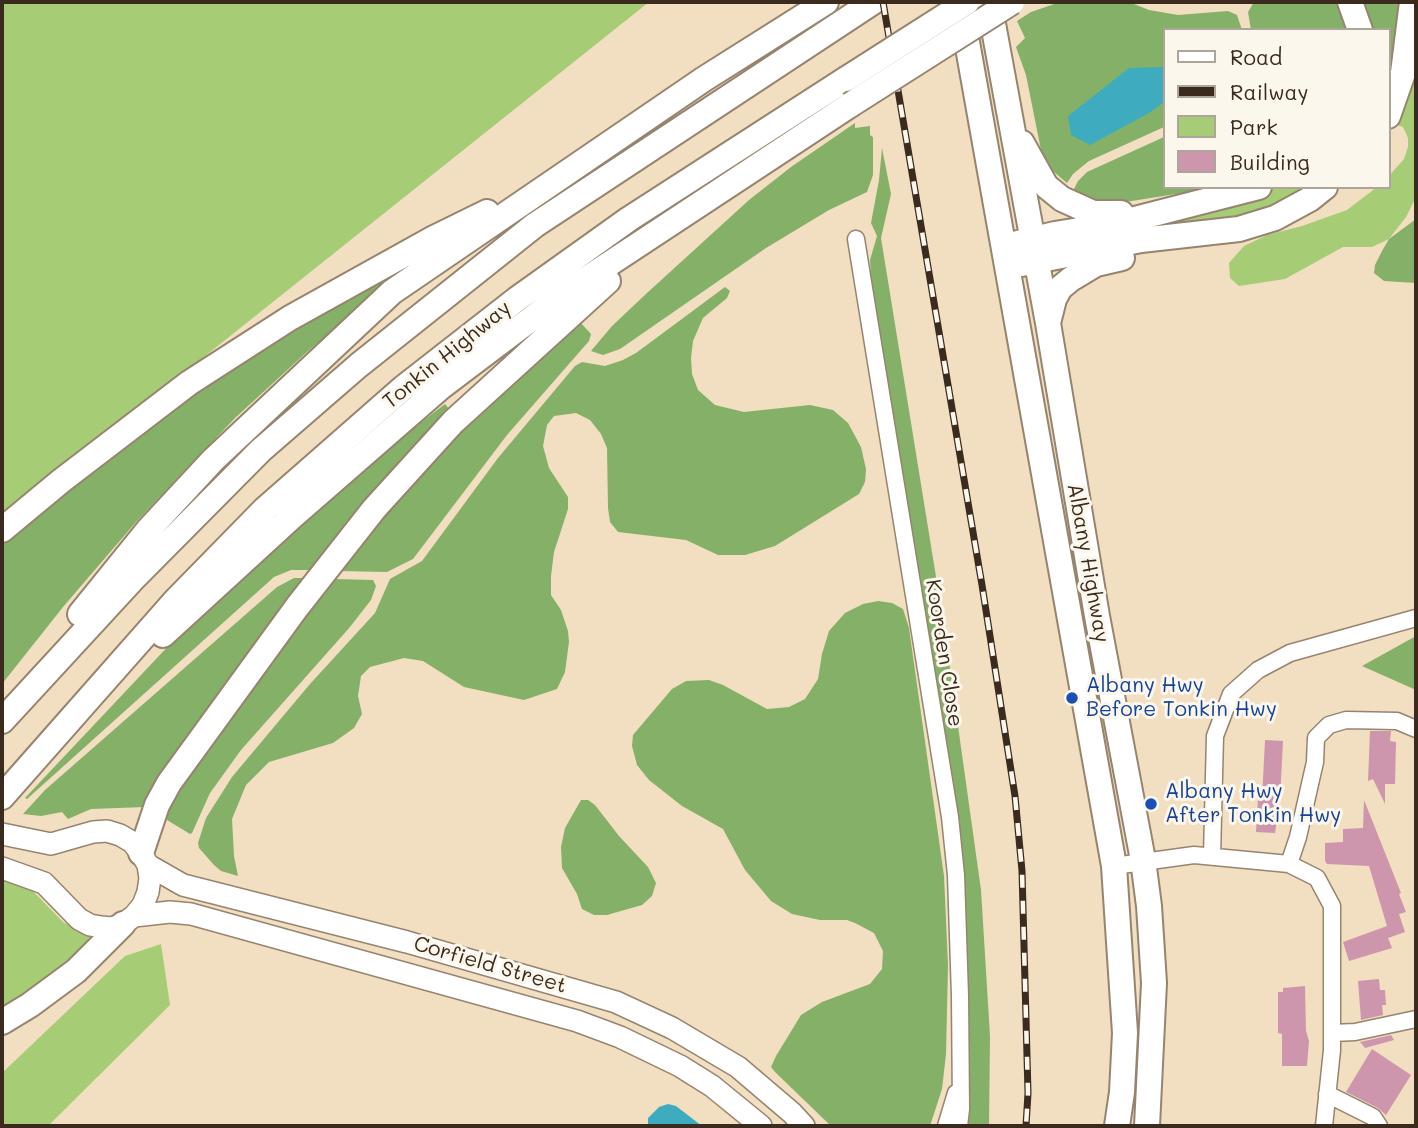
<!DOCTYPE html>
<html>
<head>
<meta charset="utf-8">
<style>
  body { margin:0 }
  #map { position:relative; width:1418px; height:1128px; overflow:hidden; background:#f2dec0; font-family:Mali,sans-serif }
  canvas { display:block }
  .frame { position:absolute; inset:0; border:4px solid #3b2a1e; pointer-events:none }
  .legend { position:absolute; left:1163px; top:28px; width:228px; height:161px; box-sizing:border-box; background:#fbf7ec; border:2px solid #aea59a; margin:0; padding:9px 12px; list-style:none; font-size:21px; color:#3b2a1e }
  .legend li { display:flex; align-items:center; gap:14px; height:35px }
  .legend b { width:35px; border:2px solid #aea59a }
</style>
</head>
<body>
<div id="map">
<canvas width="1418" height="1128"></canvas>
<div class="frame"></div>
<ul class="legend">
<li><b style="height:9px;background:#fff"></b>Road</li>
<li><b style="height:9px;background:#3b2a1e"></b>Railway</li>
<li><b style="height:19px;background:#a7cc76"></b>Park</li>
<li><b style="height:19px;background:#ce96ac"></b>Building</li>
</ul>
</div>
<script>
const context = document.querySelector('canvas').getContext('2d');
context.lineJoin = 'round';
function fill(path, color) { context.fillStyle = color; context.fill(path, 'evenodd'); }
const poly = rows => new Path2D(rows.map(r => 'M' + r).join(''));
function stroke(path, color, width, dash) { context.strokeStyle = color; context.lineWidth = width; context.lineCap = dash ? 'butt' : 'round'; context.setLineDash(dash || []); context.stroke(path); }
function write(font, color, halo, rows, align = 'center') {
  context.font = font + ' Mali,sans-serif'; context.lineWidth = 6; context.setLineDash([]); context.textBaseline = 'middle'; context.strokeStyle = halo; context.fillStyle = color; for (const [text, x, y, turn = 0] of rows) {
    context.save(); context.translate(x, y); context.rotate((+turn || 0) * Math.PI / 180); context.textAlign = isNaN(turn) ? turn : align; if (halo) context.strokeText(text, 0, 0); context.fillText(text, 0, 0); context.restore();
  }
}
const green = poly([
  [2,2,649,2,2,518],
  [1416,50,1416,197,1406,217,1389,239,1372,247,1343,247,1285,279,1239,286,1230,278,1229,263,1244,246,1267,235,1302,226,1347,210,1377,187,1388,187,1388,177,1404,159,1408,147,1408,138,1403,127,1392,123],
  [1277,187,1311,187,1266,208,1198,226,1082,234,1264,193],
  [2,876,29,887,63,922,92,937,92,942,70,961,2,1010],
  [161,944,170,1005,48,1126,2,1126,2,1073,125,956]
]);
const forest = poly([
  [1060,2,1129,2,1149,10,1178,15,1228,11,1237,15,1242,30,1164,30,1164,127,1089,161,1073,174,1067,183,1054,172,1041,150,1026,75,1016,47,1025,38,1017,21,1031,12],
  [1254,2,1341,2,1351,30,1251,30,1248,12],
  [1364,2,1404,2,1388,92,1388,30,1369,30],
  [855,123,855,128,870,126,870,135,873,137,873,175,867,192,829,210,766,248,620,349,603,355,591,351,612,326,647,293,749,200,791,167],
  [1164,137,1164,187,1220,187,1113,204,1071,195,1078,181,1087,172],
  [882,148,891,194,881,238,944,626,981,890,990,1036,989,1126,969,1126,968,989,959,873,961,841,948,748,872,289,870,260,877,236,871,223,879,180],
  [1416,219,1416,283,1384,281,1374,273,1375,265,1382,251,1389,239],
  [456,236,373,297,308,351,235,418,136,522,63,607,2,684,2,538,216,375],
  [725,287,730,291,727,298,703,318,693,341,691,358,692,374,698,390,715,405,744,412,810,405,833,410,848,423,861,447,866,469,865,482,859,494,775,546,745,555,718,555,686,540,618,532,610,522,608,508,607,448,601,434,590,420,576,413,554,416,547,425,543,446,549,468,568,497,568,509,554,552,551,576,551,595,561,610,568,631,569,642,565,672,557,689,524,700,464,687,423,661,404,658,370,667,361,676,358,696,362,714,354,728,333,743,269,762,246,785,232,819,234,856,238,876,221,871,214,865,199,848,198,843,206,818,232,777,310,684,375,613,390,579,422,561,498,458,575,366,582,362,605,366,623,360,636,353],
  [579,321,591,334,589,341,507,435,413,559,387,572,339,571,448,436],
  [445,404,450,410,344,527,310,570,291,570,274,577,27,799,25,798,190,623,372,460],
  [294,578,304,578,145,807,91,809,68,819,62,812,41,816,23,814,45,790,277,587],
  [334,579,373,580,376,586,371,600,350,627,241,750,210,793,192,833,190,834,167,820,169,804,176,788,321,595,324,595,324,591],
  [878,601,892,603,903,609,909,628,944,876,948,965,946,1054,942,1089,930,1126,831,1126,775,1072,771,1067,776,1056,801,1015,822,1002,870,984,882,969,883,951,874,933,855,923,847,920,820,920,792,914,771,901,745,870,723,829,682,806,649,780,637,765,632,746,633,735,672,689,686,681,709,680,723,685,767,709,789,707,805,699,818,679,822,654,829,631,845,613,863,604],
  [1416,636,1416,690,1362,666],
  [581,800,588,800,595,805,619,836,648,867,656,883,652,896,642,905,607,915,594,915,582,909,577,894,562,868,561,847,565,828]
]);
const water = poly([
  [1164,67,1164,102,1149,113,1090,145,1071,135,1068,116,1129,68],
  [668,1104,676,1106,702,1126,648,1126,648,1118,659,1107]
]);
const building = poly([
  [1370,731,1391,731,1390,741,1396,742,1395,784,1385,784,1385,804,1373,779,1368,781],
  [1265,740,1283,741,1280,800,1275,833,1256,832,1258,798,1262,799],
  [1364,800,1401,893,1399,894,1406,912,1399,914,1405,932,1388,938,1392,948,1349,961,1343,942,1387,926,1369,866,1327,864,1325,861,1325,843,1343,842,1343,829,1363,828],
  [1379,979,1380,990,1385,990,1386,1005,1382,1005,1383,1015,1361,1020,1358,981],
  [1305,986,1306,1031,1309,1041,1307,1066,1282,1066,1282,1034,1278,1033,1278,992,1283,992,1283,988],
  [1391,1035,1394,1040,1365,1048,1360,1042],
  [1372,1049,1411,1075,1386,1115,1378,1108,1346,1092]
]);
const minor = poly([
  [856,239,950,817,956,875,960,996,961,1109,959,1126],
  [1212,856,1215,736,1231,694,1258,670,1290,653,1416,618],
  [1289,864,1298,837,1315,762,1316,738,1329,725,1346,720,1397,721,1416,729],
  [1114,866,1194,855,1289,864,1317,878,1332,906,1332,1050,1324,1126],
  [1332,1033,1355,1032,1416,1019],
  [1327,1094,1373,1117,1379,1126],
  [946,1126,956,1093]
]);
const major = poly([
  [2,834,51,844,93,832,107,831,120,835,132,842,141,853,148,865,150,878,148,892,143,905,134,916,123,924,112,928,101,927,90,925,79,919,44,883,2,868],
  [148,865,183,885,407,942,616,1002,672,1028,738,1067,792,1113,804,1126],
  [134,916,170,912,191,914,577,1021,620,1037,680,1066,712,1086,761,1126]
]);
const highway = poly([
  [989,2,1048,323,1097,616,1143,860,1149,906,1154,983,1147,1126],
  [1350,2,1360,30],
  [962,14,1114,866,1125,1033,1122,1092,1117,1126],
  [1388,116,1403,73,1412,2],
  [1022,143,1046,186,1062,199,1093,213,1121,213],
  [1018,243,1055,234,1115,224,1259,187],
  [1021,264,1141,240,1239,229,1275,218,1310,199,1325,187],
  [1049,319,1054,299,1060,288,1071,279,1096,264,1122,258],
  [2,530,61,481,189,383,290,318,434,238,487,212],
  [80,614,148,530,213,460,392,292,704,79,826,2],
  [163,635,293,516,441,387,568,291,850,105],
  [2,721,132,580,261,450,359,365,535,225,873,2],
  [2,797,175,601,265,509,403,388,517,299,629,219,846,79],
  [141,853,157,805,169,783,297,607,374,509,453,422,608,281],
  [2,1022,30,1005,76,971,123,924]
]);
const rail = poly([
  [883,2,982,585,1015,796,1022,871,1028,1093,1026,1126]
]);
const highwayBridge = poly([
  [846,79,967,2],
  [850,105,1012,2]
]);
const markers = [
  [1072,698,7,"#1a4fb4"],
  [1151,804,7,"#1a4fb4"]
];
const streetNames = [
  ["Tonkin Highway",447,355,-39],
  ["Albany Highway",1088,563,80],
  ["Koorden Close",944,653,81],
  ["Corfield Street",490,965,16]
];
const transitNames = [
  ["Albany Hwy",1086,686],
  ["Before Tonkin Hwy",1086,710],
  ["Albany Hwy",1165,792],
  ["After Tonkin Hwy",1165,816]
];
fill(green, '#a7cc76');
fill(forest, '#85b067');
fill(water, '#3fabbe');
fill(building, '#ce96ac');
stroke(minor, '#96846f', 19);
stroke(major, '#96846f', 24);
stroke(highway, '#96846f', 28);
stroke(minor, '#fff', 16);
stroke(major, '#fff', 21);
stroke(highway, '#fff', 24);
stroke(rail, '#3b2a1e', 7);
stroke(rail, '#fbf7ec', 4.5, [13]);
stroke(highwayBridge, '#96846f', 28, []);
stroke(highwayBridge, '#fff', 24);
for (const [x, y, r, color] of markers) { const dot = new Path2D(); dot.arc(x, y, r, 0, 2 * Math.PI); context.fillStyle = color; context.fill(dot); stroke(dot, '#fbf7ec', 2.5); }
write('21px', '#3b2a1e', '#fbf7ec', streetNames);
write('21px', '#164399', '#fbf7ec', transitNames, 'left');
</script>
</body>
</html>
